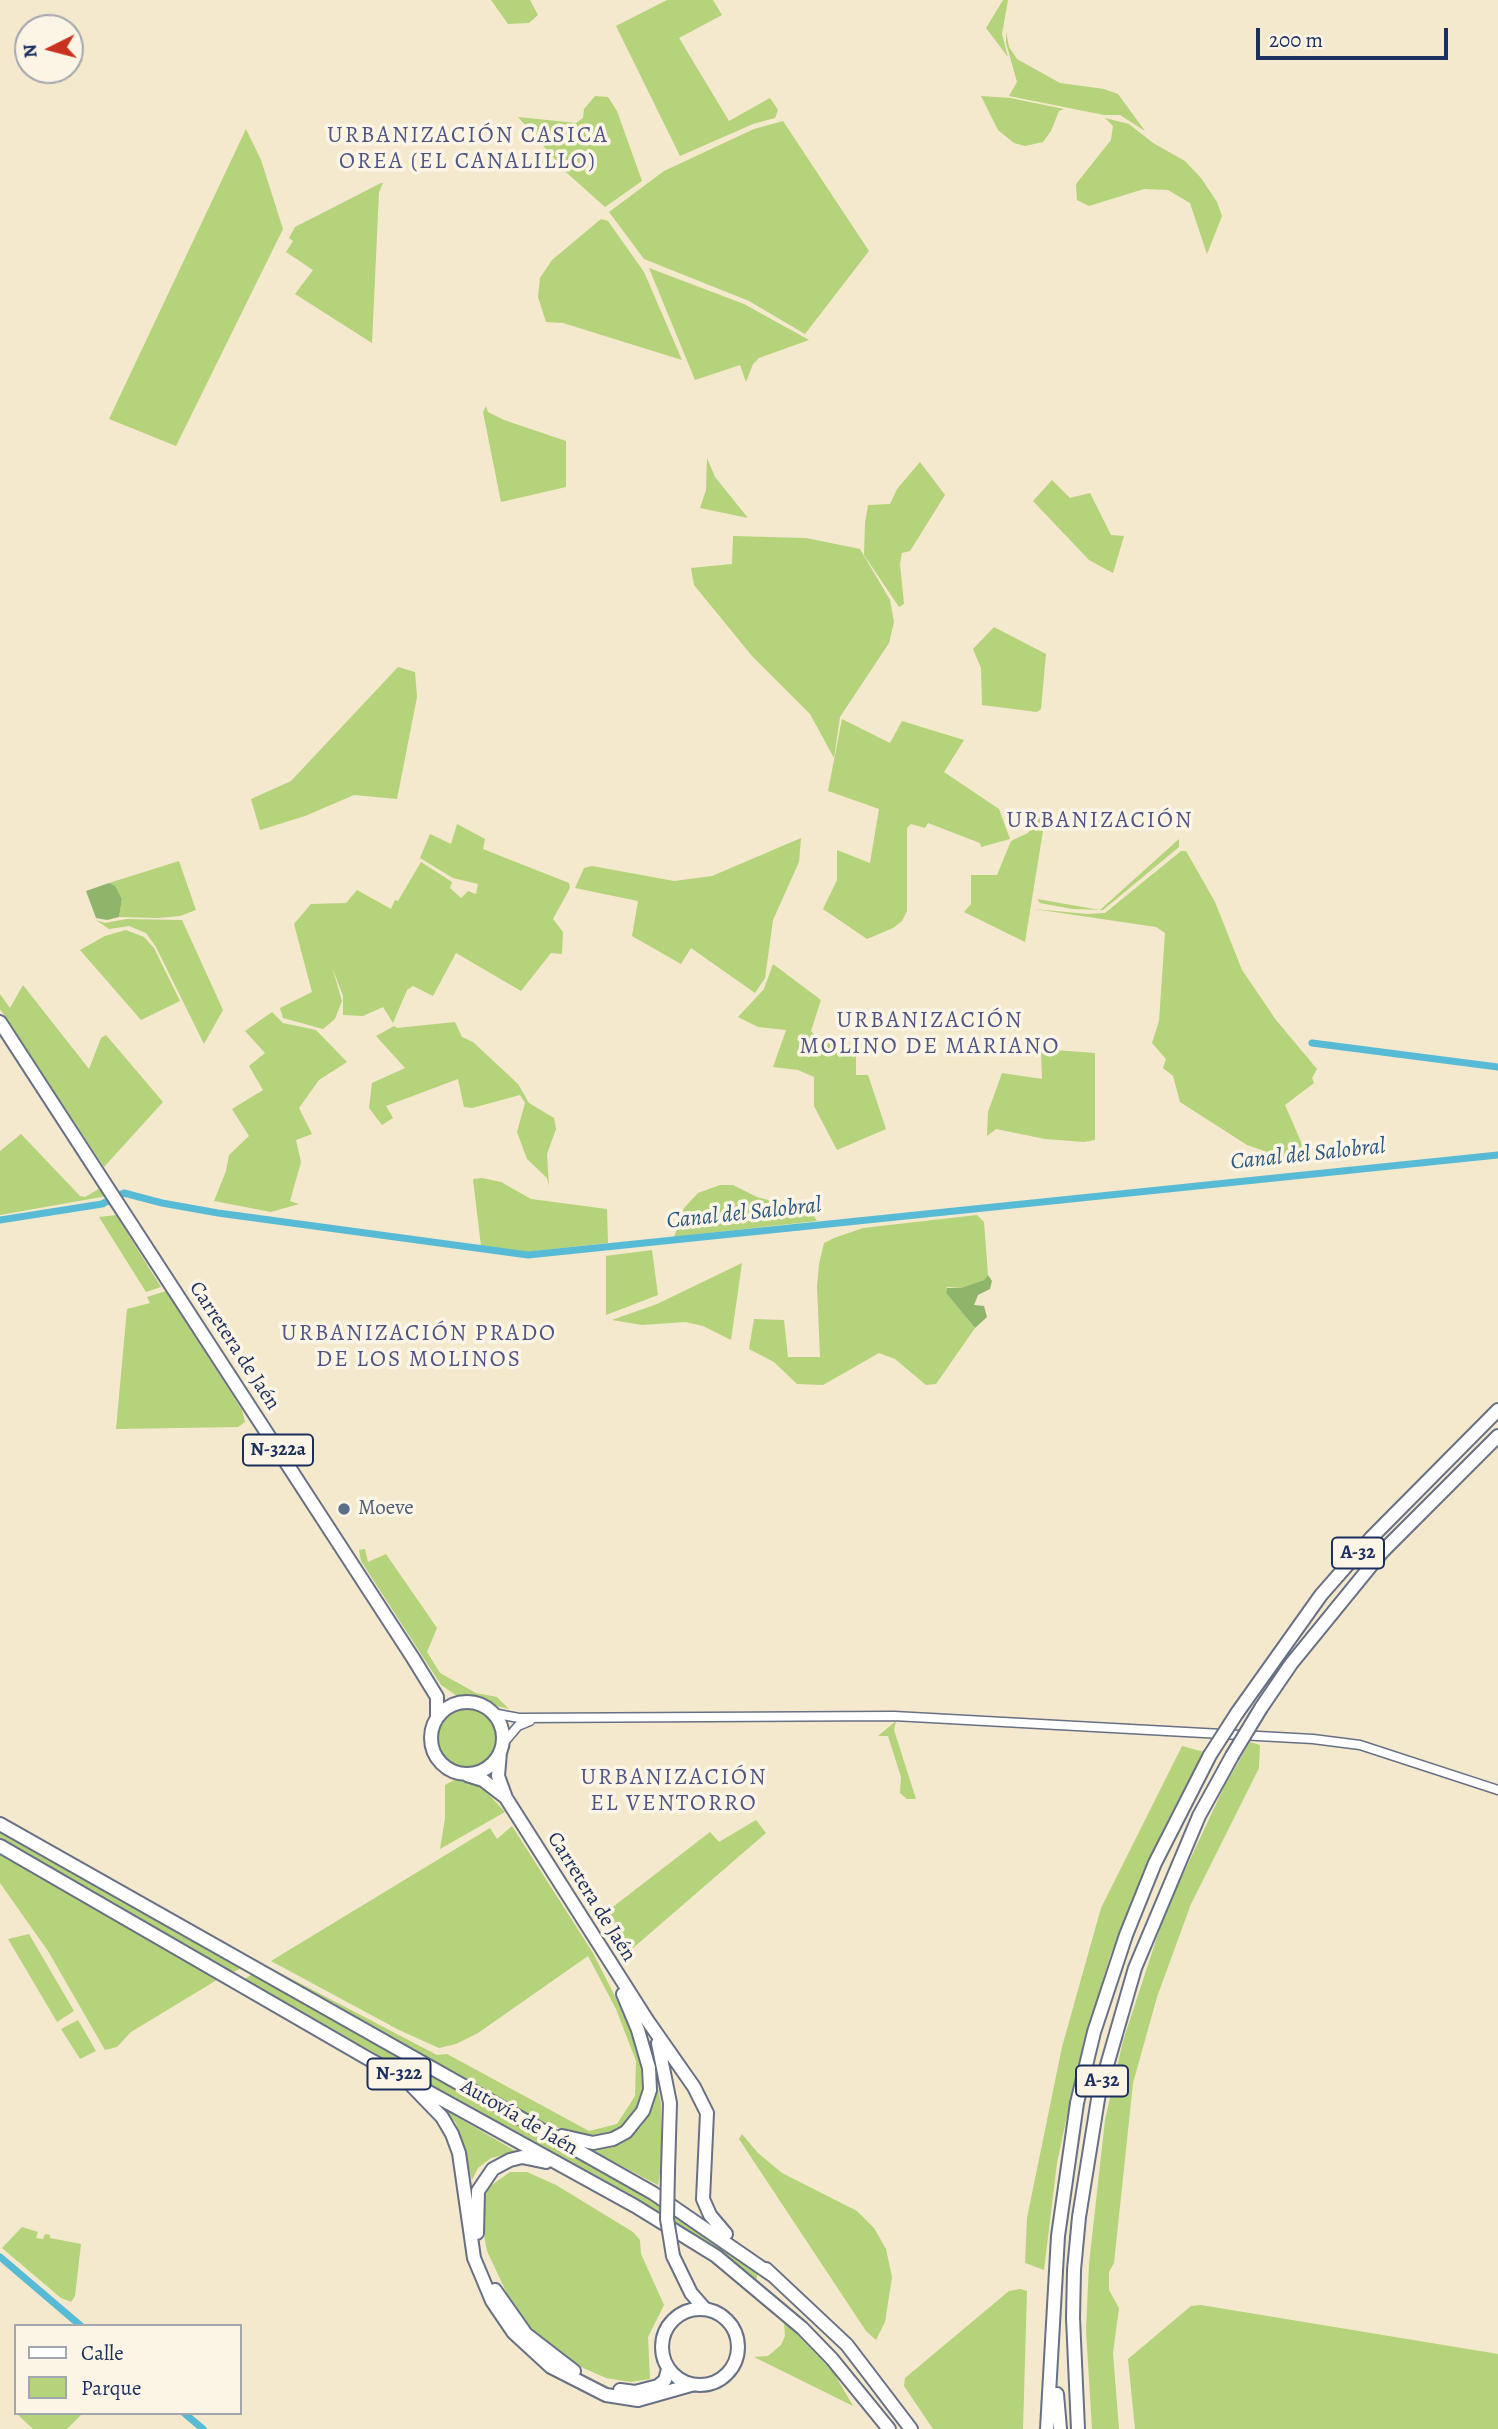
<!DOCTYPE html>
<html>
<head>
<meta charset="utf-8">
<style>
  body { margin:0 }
  #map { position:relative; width:1498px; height:2429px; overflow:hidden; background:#f4e8cd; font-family:Alegreya,serif }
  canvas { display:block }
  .legend { position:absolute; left:14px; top:2324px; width:228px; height:91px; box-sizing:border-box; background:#fcf5e5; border:2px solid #a2a6af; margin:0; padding:9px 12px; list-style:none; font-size:21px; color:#1b2f5e }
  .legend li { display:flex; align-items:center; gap:14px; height:35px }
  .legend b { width:35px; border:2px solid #a2a6af }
  .north { position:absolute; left:14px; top:14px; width:70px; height:70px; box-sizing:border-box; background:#fcf5e5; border:2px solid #a2a6af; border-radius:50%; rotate:264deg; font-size:19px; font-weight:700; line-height:28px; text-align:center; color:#1b2f5e }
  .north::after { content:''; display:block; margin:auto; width:24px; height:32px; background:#c8321e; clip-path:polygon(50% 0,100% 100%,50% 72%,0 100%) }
  .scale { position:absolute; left:1256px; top:28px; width:192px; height:32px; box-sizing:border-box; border:4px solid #1b2f5e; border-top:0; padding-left:9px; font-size:21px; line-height:24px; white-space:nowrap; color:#1b2f5e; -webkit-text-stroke:5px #fcf5e5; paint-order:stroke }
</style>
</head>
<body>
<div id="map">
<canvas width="1498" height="2429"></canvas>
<ul class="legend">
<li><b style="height:9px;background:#fff"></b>Calle</li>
<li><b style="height:19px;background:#b4d37a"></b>Parque</li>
</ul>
<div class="north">N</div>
<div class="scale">200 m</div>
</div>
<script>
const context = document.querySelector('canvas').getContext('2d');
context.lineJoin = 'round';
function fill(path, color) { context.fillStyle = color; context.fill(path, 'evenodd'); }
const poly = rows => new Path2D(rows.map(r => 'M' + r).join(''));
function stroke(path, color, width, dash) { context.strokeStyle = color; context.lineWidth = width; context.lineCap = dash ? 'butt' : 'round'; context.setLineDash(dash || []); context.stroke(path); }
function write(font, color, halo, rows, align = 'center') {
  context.font = font + ' Alegreya,serif'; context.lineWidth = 7; context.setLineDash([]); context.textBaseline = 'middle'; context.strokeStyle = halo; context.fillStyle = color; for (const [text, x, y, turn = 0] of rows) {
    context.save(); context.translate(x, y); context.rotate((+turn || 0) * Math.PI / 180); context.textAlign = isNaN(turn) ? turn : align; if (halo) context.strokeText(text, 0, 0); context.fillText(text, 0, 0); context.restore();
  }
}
const green = poly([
  [491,0,530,0,538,15,529,23,508,24],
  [667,0,713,0,722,15,679,38,729,121,770,98,778,110,775,118,753,124,680,156,616,26],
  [1003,0,1008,0,1002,34,1008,57,986,28],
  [1006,31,1009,47,1017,59,1060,83,1104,89,1118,94,1145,131,1120,115,1104,115,1009,96,1017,82,1006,43],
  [595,96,608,97,617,111,642,181,605,207,567,173,518,117,576,123,583,118,584,109],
  [981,96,1010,98,1064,109,1059,111,1051,131,1043,142,1025,146,1014,143,998,130],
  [1105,118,1129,124,1153,143,1185,161,1201,178,1217,202,1222,216,1207,254,1190,203,1168,190,1144,189,1089,206,1077,200,1076,184,1111,140,1113,126],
  [783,121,869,251,805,334,749,301,644,259,609,212,664,171,754,129],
  [246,129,261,160,283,229,176,446,109,419],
  [381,183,383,183,379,192,372,343,295,294,313,270,286,252,293,241,289,238,295,227],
  [601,219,608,221,644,272,682,360,563,323,546,322,538,297,540,278,552,260],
  [649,268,744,304,809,340,759,358,753,364,746,382,740,365,695,380],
  [486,406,488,412,504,420,566,441,566,487,501,502,483,412],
  [707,458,715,477,748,518,700,508,706,490],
  [920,462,945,495,910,551,902,553,900,564,904,604,899,607,864,555,865,523,868,505,890,504,897,489],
  [1052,480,1070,498,1090,493,1111,535,1124,536,1113,573,1089,560,1033,501],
  [733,536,806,538,860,549,890,600,894,622,889,643,840,717,834,758,810,714,752,656,694,585,691,568,732,564],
  [994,627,1046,654,1041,709,1037,712,982,705,981,668,973,649],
  [398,667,415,672,417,697,397,799,354,795,305,816,260,830,251,799,291,781],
  [842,719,890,743,902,721,964,740,944,772,999,809,1010,839,981,847,980,843,928,823,925,828,911,824,907,828,907,911,902,921,893,928,867,939,823,909,837,880,837,850,870,863,879,809,828,791],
  [1044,812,1043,831,1025,942,964,912,971,904,971,875,997,875,1011,841,1028,833],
  [457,824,485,839,483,849,569,883,570,888,553,919,563,932,562,954,551,953,521,991,456,953,433,996,413,986,407,990,393,1023,383,1007,363,1016,343,1015,343,996,332,967,342,1001,335,1019,323,1029,283,1018,280,1008,312,992,294,924,311,904,346,903,357,890,391,909,395,900,398,901,421,862,452,882,450,888,461,898,468,891,476,894,478,884,453,878,420,858,430,834,451,844],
  [801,838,799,862,773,920,765,978,755,993,691,948,681,964,632,936,638,901,575,888,584,868,592,866,674,881,712,876],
  [1179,839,1179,847,1103,910,1073,909,1040,903,1037,899,1100,910],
  [1181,851,1186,851,1215,902,1242,970,1276,1020,1317,1069,1312,1078,1314,1083,1285,1105,1308,1158,1285,1158,1247,1145,1180,1102,1173,1076,1163,1068,1166,1059,1152,1043,1159,1021,1165,933,1156,927,1034,909,1087,914,1105,913],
  [179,861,196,910,180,916,158,918,119,917,122,899,114,886,109,883],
  [126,919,182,920,223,1010,204,1044,156,947,146,933,129,926,109,929,96,920,105,923],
  [126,930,144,937,154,948,180,1001,141,1020,80,950,105,936],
  [773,964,821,1000,811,1031,820,1042,856,1047,856,1075,868,1075,886,1129,837,1150,814,1106,814,1077,798,1070,773,1067,786,1030,758,1027,738,1017,764,989],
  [23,985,89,1069,101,1038,106,1035,163,1102,104,1167,0,1009,0,994,10,1008],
  [272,1012,283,1023,316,1030,347,1062,319,1080,299,1108,312,1134,296,1140,301,1162,290,1201,299,1204,271,1212,214,1201,226,1171,229,1155,249,1136,232,1109,263,1090,249,1066,265,1053,245,1031],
  [455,1022,462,1037,473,1042,518,1084,529,1103,554,1118,556,1129,547,1154,549,1186,547,1178,527,1159,517,1132,525,1103,520,1095,472,1108,464,1107,458,1079,386,1106,393,1118,382,1125,369,1108,372,1083,405,1068,376,1036,394,1026,397,1028],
  [1041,1049,1095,1053,1095,1140,1084,1142,1045,1139,996,1129,987,1136,988,1112,1002,1073,1042,1079],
  [21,1134,80,1196,85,1197,102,1187,107,1196,0,1215,0,1151],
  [482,1178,501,1182,531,1199,607,1209,608,1243,526,1252,481,1246,473,1179],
  [720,1185,733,1185,757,1197,800,1209,813,1215,817,1221,674,1237,684,1208,698,1193],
  [116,1215,161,1287,146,1292,99,1217],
  [977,1215,984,1222,988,1275,984,1280,961,1288,947,1287,946,1293,975,1328,936,1384,926,1385,895,1359,879,1353,823,1385,797,1384,774,1362,749,1349,754,1319,784,1320,788,1357,820,1357,817,1287,819,1264,824,1243,834,1238,863,1228],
  [652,1250,658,1295,606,1315,606,1256],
  [742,1263,731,1340,703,1326,686,1322,642,1325,612,1320,657,1304],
  [166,1291,242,1410,245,1422,238,1427,116,1429,127,1309,150,1303,147,1297],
  [365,1549,368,1562,386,1554,437,1628,427,1652,440,1673,476,1693,497,1697,509,1709,457,1696,441,1685,361,1561,359,1550],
  '436 1738a31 31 0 1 1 62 0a31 31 0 1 1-62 0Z',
  [896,1721,894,1730,916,1799,907,1799,900,1793,901,1777,888,1736,878,1736],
  [1250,1742,1260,1745,1259,1768,1191,1904,1157,1997,1133,2083,1114,2263,1109,2272,1109,2290,1119,2308,1113,2353,1119,2429,1092,2429,1086,2330,1089,2264,1105,2120,1123,2041,1165,1913,1225,1785],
  [1182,1746,1204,1752,1162,1832,1110,1956,1077,2069,1057,2163,1044,2270,1025,2263,1027,2218,1062,2047,1101,1908],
  [456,1779,482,1787,505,1812,440,1849,445,1819,445,1785],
  [756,1820,766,1833,633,1948,605,1913,710,1832,719,1842],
  [512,1826,593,1953,634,2034,641,2057,642,2100,628,2124,613,2133,585,2138,538,2120,264,1968,267,1966,437,2055,447,2054,589,2131,617,2124,635,2096,636,2061,616,2009,588,1956,478,2033,456,2044,439,2048,399,2030,271,1961,490,1828,497,1839],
  [0,1828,243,1967,232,1973,0,1841],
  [0,1852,220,1978,131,2032,117,2047,105,2050,48,1951,0,1883],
  [29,1934,74,2011,57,2022,8,1939],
  [255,1973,661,2204,662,2216,244,1979],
  [78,2020,96,2051,80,2059,61,2029],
  [653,2061,661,2104,661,2167,658,2185,591,2150,626,2141,643,2124,656,2097],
  [442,2108,517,2152,491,2158,478,2168,472,2180,456,2123],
  [742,2134,758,2153,782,2173,857,2211,874,2228,886,2249,892,2277,885,2322,876,2340,866,2331,739,2139],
  [510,2172,527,2172,556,2185,633,2232,640,2240,641,2254,664,2305,648,2337,650,2379,631,2382,606,2378,572,2363,540,2341,517,2315,487,2251,482,2224,482,2204,489,2187],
  [673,2212,758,2271,756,2282,674,2224],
  [22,2227,38,2232,36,2238,43,2239,45,2234,50,2235,50,2238,81,2244,75,2296,71,2302,61,2298,2,2248],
  [1020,2289,1027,2291,1023,2429,933,2429,904,2386,905,2378,1009,2291],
  [1201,2305,1498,2354,1498,2429,1135,2429,1128,2359,1191,2306],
  [784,2321,834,2373,853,2406,754,2357,768,2356,781,2345,785,2336],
  [16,2413,83,2413,67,2429,33,2429]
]);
const forest = poly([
  [109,883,115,886,122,899,119,917,107,920,96,918,86,891],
  [988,1275,992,1281,990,1289,978,1295,974,1305,984,1306,987,1317,975,1328,946,1293,947,1288,961,1288,984,1280]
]);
const canal = poly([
  [1312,1043,1498,1067],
  [0,1220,102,1204,124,1193,162,1203,218,1213,528,1255,1498,1155],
  [0,2257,81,2326],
  [184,2413,203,2429]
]);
const minor = poly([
  [492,1713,519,1718,894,1716,1313,1739,1360,1745,1498,1790],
  [501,1746,518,1726,530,1721]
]);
const highway = poly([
  [0,1022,413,1658,437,1697,437,1718],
  '431 1738a36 36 0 1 1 72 0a36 36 0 1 1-72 0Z',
  [1261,1708,1291,1664,1383,1551,1498,1436],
  [1237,1713,1321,1595,1371,1538,1498,1410],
  [500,1752,498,1776,506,1798,649,2023],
  [467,1775,483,1780,505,1797],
  [0,1824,653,2193,772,2275],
  [0,1846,367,2058,635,2206,716,2256,802,2328,832,2359,889,2429],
  [645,2017,694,2087,707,2113,703,2199,710,2215,726,2234],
  [658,2043,670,2103,668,2171],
  [412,2086,442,2117,452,2134,459,2153,474,2258,492,2301,513,2332,551,2367,606,2395,638,2400,691,2385],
  [562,2136,593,2143,613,2139,626,2132,643,2111,650,2090,649,2068,638,2030,623,1994],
  [477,2233,478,2191,493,2169,510,2160,522,2157,546,2162],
  [673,2256,691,2293,705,2309],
  [766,2269,847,2345,911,2429],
  [495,2290,526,2334,574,2371],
  '662 2347a38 38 0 1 1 76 0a38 38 0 1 1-76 0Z',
  [620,2390,635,2392,658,2386,665,2380,668,2369],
  [1057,2394,1060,2429],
  [1047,2429,1058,2236,1077,2103,1094,2032,1126,1935,1155,1863,1210,1755],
  [1078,2429,1073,2318,1074,2270,1079,2217,1099,2093,1135,1968,1199,1816,1232,1756]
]);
const highwayBridge = poly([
  [1210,1755,1237,1713],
  [1232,1756,1261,1708],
  [668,2171,667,2219,673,2256]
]);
const markers = [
  [344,1509,7,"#5c6f8a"]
];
const shields = [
  [278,1450,70],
  [1358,1553,52],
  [399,2074,63],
  [1102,2081,52]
];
const shieldNames = [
  ["N-322a",278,1450],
  ["A-32",1358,1553],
  ["N-322",399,2074],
  ["A-32",1102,2081]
];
const streetNames = [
  ["Carretera de Jaén",234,1346,57],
  ["Carretera de Jaén",591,1897,58],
  ["Autovía de Jaén",519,2118,30]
];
const serviceNames = [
  ["Moeve",358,1509]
];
const neighbourhoodNames = [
  ["URBANIZACIÓN CASICA",468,136],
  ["OREA (EL CANALILLO)",468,162],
  ["URBANIZACIÓN",1100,821],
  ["URBANIZACIÓN",930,1021],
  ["MOLINO DE MARIANO",930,1047],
  ["URBANIZACIÓN PRADO",419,1334],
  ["DE LOS MOLINOS",419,1360],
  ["URBANIZACIÓN",674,1778],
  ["EL VENTORRO",674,1804]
];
const waterNames = [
  ["Canal del Salobral",1308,1155,-6],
  ["Canal del Salobral",744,1214,-6]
];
fill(green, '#b4d37a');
fill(forest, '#8fb56a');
stroke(canal, '#58bbd6', 7);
stroke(minor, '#677085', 11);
stroke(highway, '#677085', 16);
stroke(minor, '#fff', 8);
stroke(highway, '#fff', 12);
stroke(highwayBridge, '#677085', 16, []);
stroke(highwayBridge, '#fff', 12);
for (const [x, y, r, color] of markers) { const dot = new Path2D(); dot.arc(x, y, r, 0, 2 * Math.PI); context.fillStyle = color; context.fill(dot); stroke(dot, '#fcf5e5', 2.5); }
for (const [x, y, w] of shields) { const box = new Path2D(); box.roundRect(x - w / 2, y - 15.5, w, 31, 5); context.fillStyle = '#fcf5e5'; context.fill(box); stroke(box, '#1b2f5e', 2); }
write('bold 19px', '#1b2f5e', null, shieldNames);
write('21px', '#1b2f5e', '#fcf5e5', streetNames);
write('21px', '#4e5e75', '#fcf5e5', serviceNames, 'left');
context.letterSpacing = '2px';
write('23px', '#505585', '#fcf5e5', neighbourhoodNames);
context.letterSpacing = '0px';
write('italic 23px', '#2d5982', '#fcf5e5', waterNames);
</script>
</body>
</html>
